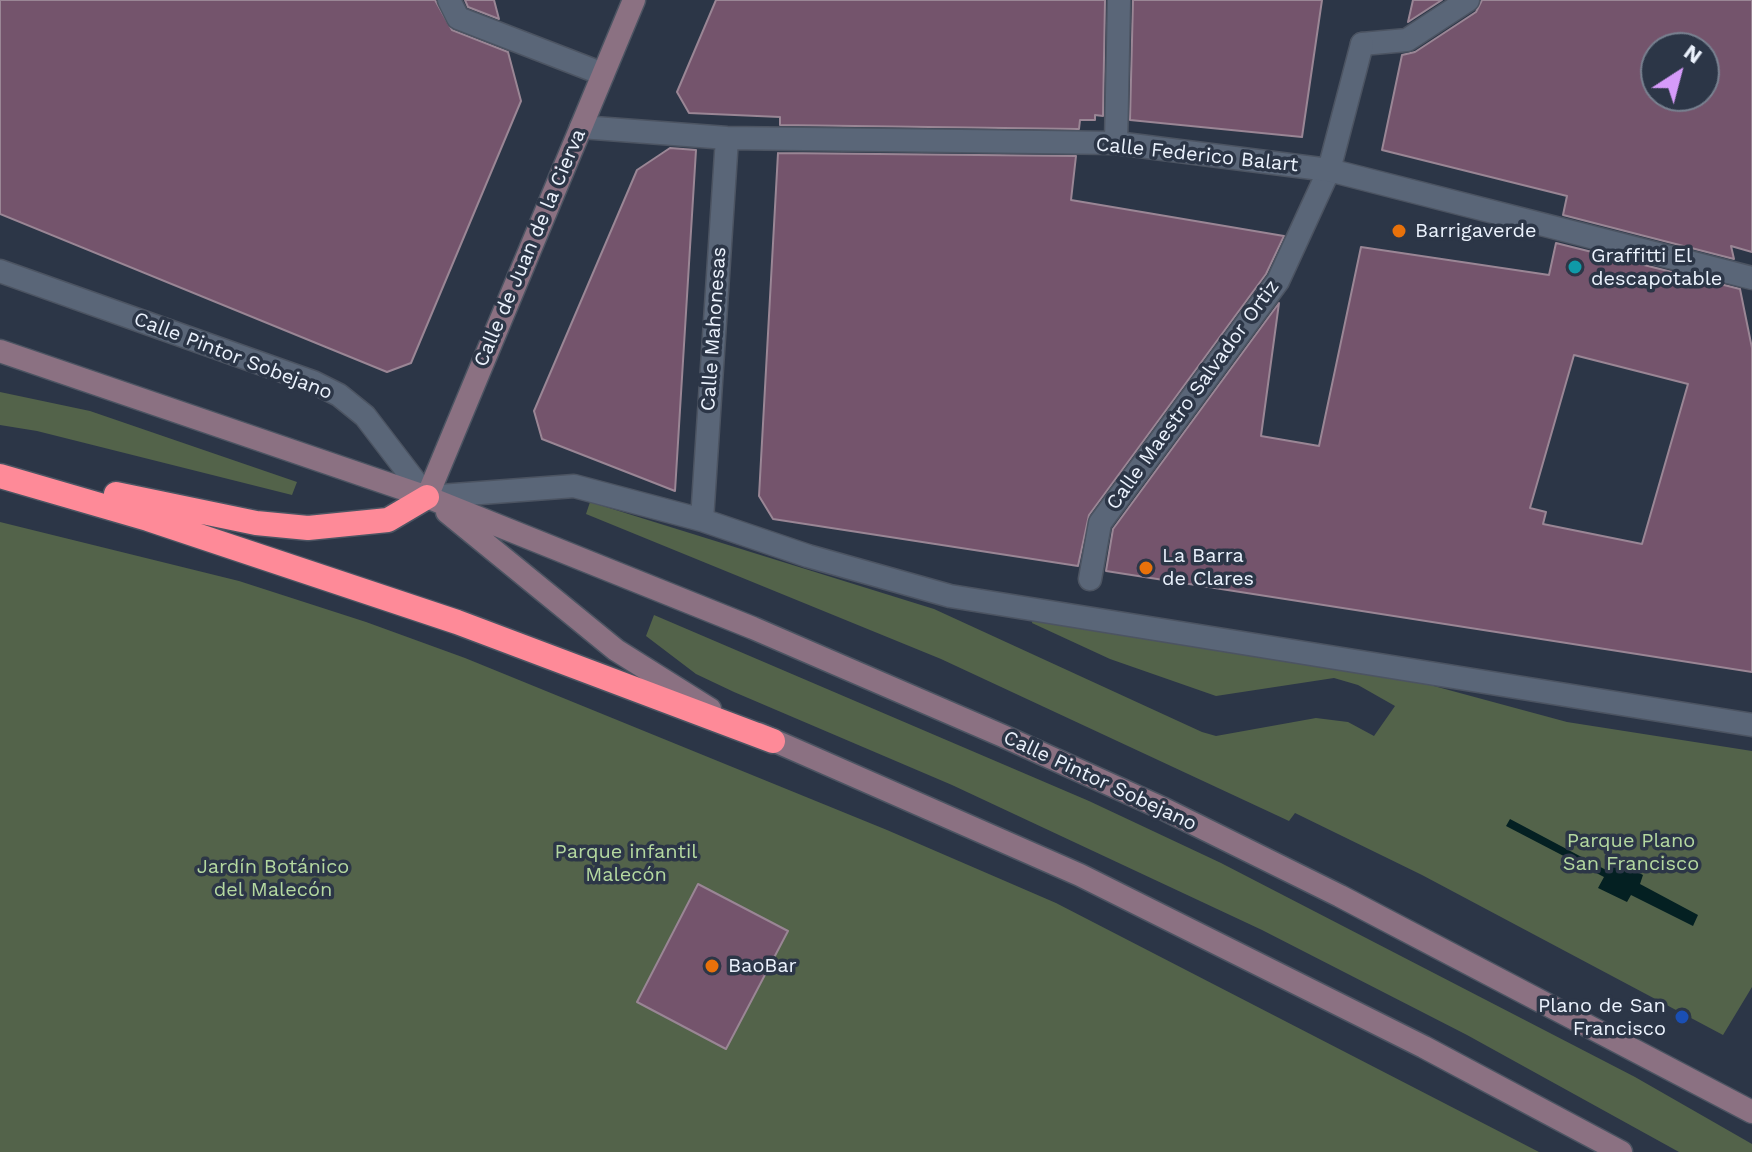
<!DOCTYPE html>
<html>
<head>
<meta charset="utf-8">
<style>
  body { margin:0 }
  #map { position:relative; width:1752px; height:1152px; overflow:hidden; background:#2c3647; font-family:"Work Sans",sans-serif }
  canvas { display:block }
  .north { position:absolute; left:1640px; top:32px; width:80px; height:80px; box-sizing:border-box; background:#2c3647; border:2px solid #788190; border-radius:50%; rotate:36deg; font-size:22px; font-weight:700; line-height:32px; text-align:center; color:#ebf2fd }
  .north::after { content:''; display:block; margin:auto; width:28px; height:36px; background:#d69bfa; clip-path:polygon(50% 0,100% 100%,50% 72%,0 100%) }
</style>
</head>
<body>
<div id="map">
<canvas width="1752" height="1152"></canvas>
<div class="north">N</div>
</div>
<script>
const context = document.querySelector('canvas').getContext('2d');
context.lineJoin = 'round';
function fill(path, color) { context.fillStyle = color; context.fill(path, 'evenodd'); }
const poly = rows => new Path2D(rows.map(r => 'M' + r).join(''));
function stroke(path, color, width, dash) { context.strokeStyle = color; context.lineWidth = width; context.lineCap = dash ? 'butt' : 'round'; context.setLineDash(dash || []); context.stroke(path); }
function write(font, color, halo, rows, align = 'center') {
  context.font = font + ' "Work Sans",sans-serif'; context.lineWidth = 7; context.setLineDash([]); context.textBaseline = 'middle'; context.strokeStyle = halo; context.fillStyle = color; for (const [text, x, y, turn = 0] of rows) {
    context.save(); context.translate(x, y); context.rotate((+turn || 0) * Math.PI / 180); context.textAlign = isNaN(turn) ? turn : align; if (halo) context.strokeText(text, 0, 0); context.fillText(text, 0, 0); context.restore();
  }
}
const green = poly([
  [0,392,90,411,297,482,292,495,37,431,0,425],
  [590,502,934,609,1202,732,1216,736,1316,718,1348,722,1374,736,1395,706,1358,685,1334,678,1216,696,1110,659,1032,623,1033,618,1408,679,1567,722,1752,751,1752,987,1723,1035,1422,875,1295,813,1289,821,941,659,586,514],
  [0,522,239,581,366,622,465,658,887,830,1056,903,1539,1152,0,1152],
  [654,615,1089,801,1221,863,1635,1077,1752,1144,1752,1152,1679,1152,1467,1035,1262,930,952,785,734,692,696,674,646,636]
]);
const water = poly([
  [1510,819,1608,871,1614,860,1643,875,1640,884,1698,915,1693,926,1631,895,1627,902,1598,888,1604,877,1506,826]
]);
const building = poly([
  [0,0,435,0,452,30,508,52,521,101,411,363,387,372,0,214,0,0],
  [465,0,494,0,499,19,468,7,465,0],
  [716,0,1105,0,1103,116,1095,115,1095,120,1080,120,1079,129,780,125,780,117,689,113,677,92,716,0],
  [1133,0,1322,0,1302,137,1130,120,1133,0],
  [1413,0,1442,0,1408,22,1413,0],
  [1482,0,1752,0,1752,252,1731,246,1734,259,1563,215,1567,196,1382,150,1402,55,1415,52,1476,12,1482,0],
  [1656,48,1704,48,1704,96,1656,96,1656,48],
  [670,148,696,150,675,491,542,439,534,411,637,170,670,148],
  [778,153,1076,156,1071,200,1284,236,1266,274,1089,515,1078,566,773,519,759,496,778,153],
  [1556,243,1740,289,1752,348,1752,672,1106,571,1113,529,1279,303,1261,436,1319,446,1361,247,1549,275,1556,243],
  [1574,355,1688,384,1642,544,1543,524,1546,512,1530,508,1574,355],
  [698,884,788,931,726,1049,637,1002,698,884]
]);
const pedestrian = poly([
  [1362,44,1407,40,1468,0],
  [1090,579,1100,523,1278,281,1329,170]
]);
const minor = poly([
  [449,0,458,18,603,74],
  [581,127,727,138,1116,143,1329,170,1752,278],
  [1116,143,1119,0],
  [1329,170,1362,44],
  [0,271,313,382,339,395,365,416,427,497,574,486,702,520,808,556,950,596,1752,725],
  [702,520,727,138]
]);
const secondary = poly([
  [0,351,427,497,753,628,1003,736,1164,809,1340,896,1752,1112],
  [427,497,634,0],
  [447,512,616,650,710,709],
  [759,734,1080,875,1424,1047,1621,1152]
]);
const motorway = poly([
  [0,476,148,519,457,622,773,741],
  [116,494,256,523,308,528,388,520,427,497]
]);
const markers = [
  [1399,231,8,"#e8710a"],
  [1575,267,8,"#0f9aa8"],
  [1146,568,8,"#e8710a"],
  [712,966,8,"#e8710a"],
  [1682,1017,8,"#1a4fb4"]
];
const streetNames = [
  ["Calle Federico Balart",1197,155,6],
  ["Calle de Juan de la Cierva",530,248,-67],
  ["Calle Mahonesas",714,329,-86],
  ["Calle Pintor Sobejano",233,356,21],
  ["Calle Maestro Salvador Ortiz",1193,395,-54],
  ["Calle Pintor Sobejano",1100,781,25]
];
const poiNames = [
  ["Barrigaverde",1415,231],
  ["Graffitti El",1591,256],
  ["descapotable",1591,279],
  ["La Barra",1162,556],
  ["de Clares",1162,579],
  ["BaoBar",728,966],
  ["Plano de San",1666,1006,"right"],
  ["Francisco",1666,1029,"right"]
];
const parkNames = [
  ["Parque Plano",1631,841],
  ["San Francisco",1631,864],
  ["Parque infantil",626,852],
  ["Malecón",626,875],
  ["Jardín Botánico",273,867],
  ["del Malecón",273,890]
];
fill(green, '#53634a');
fill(water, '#042022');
fill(building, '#74546c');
stroke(building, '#9a8695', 2);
stroke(pedestrian, '#4c5462', 25);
stroke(minor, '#4c5462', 25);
stroke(secondary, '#4c5462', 25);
stroke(motorway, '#4c5462', 27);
stroke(pedestrian, '#5a6678', 22);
stroke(minor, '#5a6678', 22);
stroke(secondary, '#8b7182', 22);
stroke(motorway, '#fe8a98', 24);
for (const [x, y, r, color] of markers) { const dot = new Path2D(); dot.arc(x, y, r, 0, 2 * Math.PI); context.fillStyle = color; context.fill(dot); stroke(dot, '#2c3647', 3); }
write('20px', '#ebf2fd', '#2c3647', streetNames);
write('20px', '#ebf2fd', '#2c3647', poiNames, 'left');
write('20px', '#b4d8a0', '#2c3647', parkNames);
</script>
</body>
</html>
